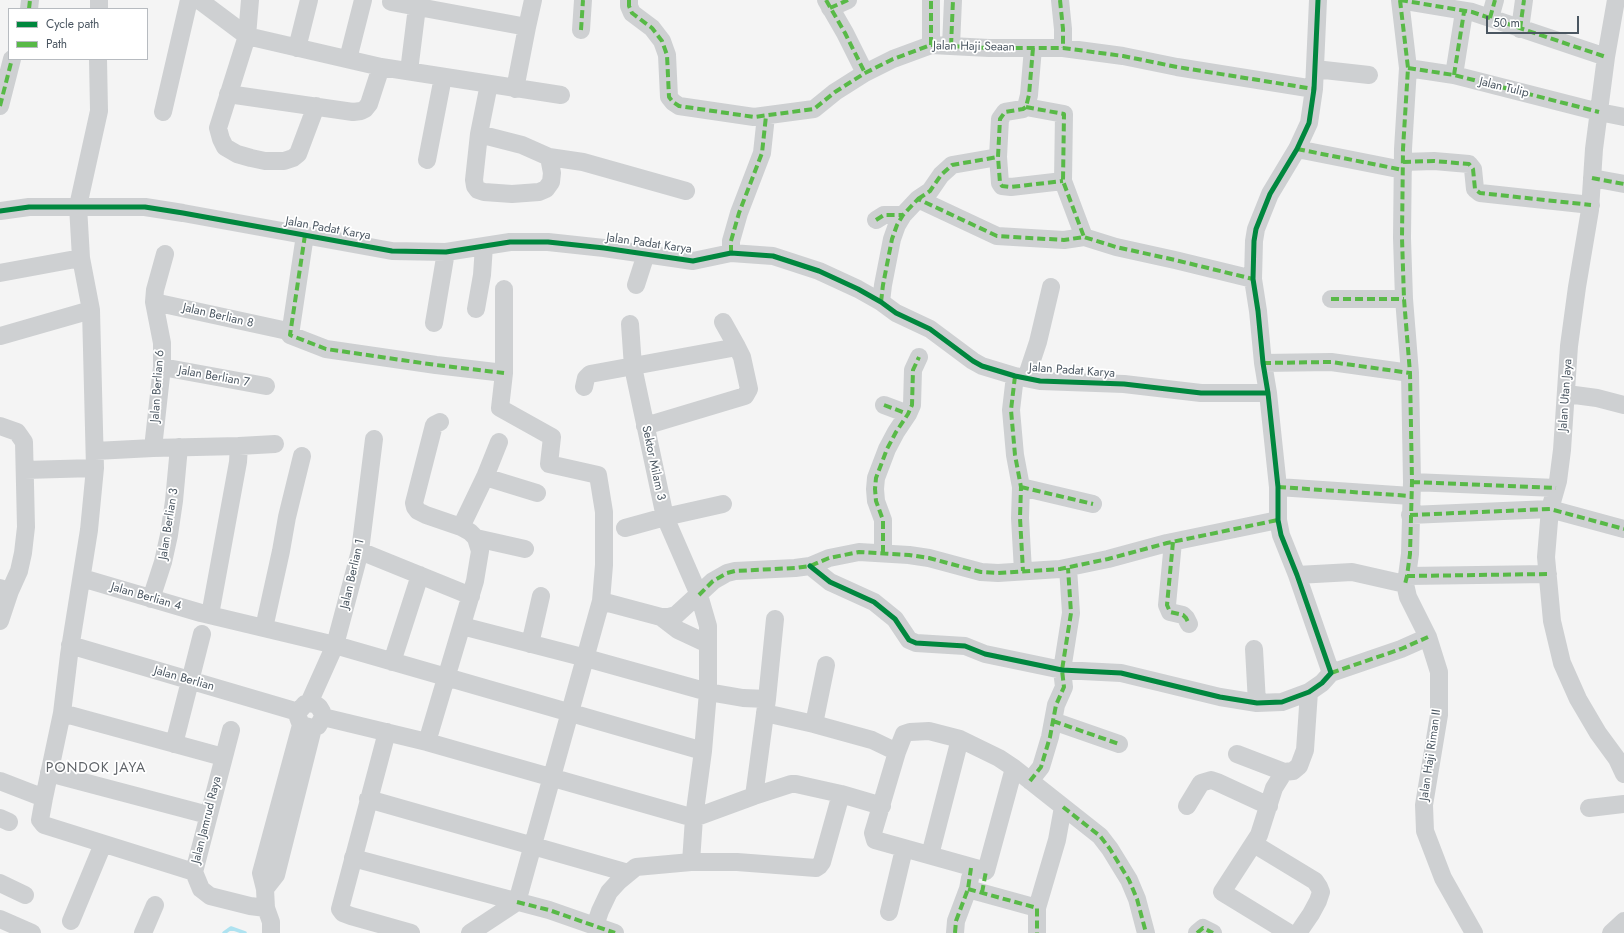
<!DOCTYPE html>
<html>
<head>
<meta charset="utf-8">
<style>
  body { margin:0 }
  #map { position:relative; width:1624px; height:933px; overflow:hidden; background:#f4f4f4; font-family:Jost,sans-serif }
  canvas { display:block }
  .legend { position:absolute; left:8px; top:8px; width:140px; height:52px; box-sizing:border-box; background:#fff; border:1px solid #b7bbc0; margin:0; padding:5px 7px; list-style:none; font-size:12px; color:#4a5661 }
  .legend li { display:flex; align-items:center; gap:8px; height:20px }
  .legend b { width:20px; border:1px solid #b7bbc0 }
  .scale { position:absolute; left:1486px; top:16px; width:93px; height:18px; box-sizing:border-box; border:2px solid #4a5661; border-top:0; padding-left:5px; font-size:12px; line-height:14px; white-space:nowrap; color:#4a5661; -webkit-text-stroke:3px #fff; paint-order:stroke }
</style>
</head>
<body>
<div id="map">
<canvas width="1624" height="933"></canvas>
<ul class="legend">
<li><b style="height:5px;background:#00873e"></b>Cycle path</li>
<li><b style="height:5px;background:#58b947"></b>Path</li>
</ul>
<div class="scale">50 m</div>
</div>
<script>
const context = document.querySelector('canvas').getContext('2d');
context.lineJoin = 'round';
const poly = rows => new Path2D(rows.map(r => 'M' + r).join(''));
function stroke(path, color, width, dash) { context.strokeStyle = color; context.lineWidth = width; context.lineCap = dash ? 'butt' : 'round'; context.setLineDash(dash || []); context.stroke(path); }
function write(font, color, halo, rows, align = 'center') {
  context.font = font + ' Jost,sans-serif'; context.lineWidth = 3.5; context.setLineDash([]); context.textBaseline = 'middle'; context.strokeStyle = halo; context.fillStyle = color; for (const [text, x, y, turn = 0] of rows) {
    context.save(); context.translate(x, y); context.rotate((+turn || 0) * Math.PI / 180); context.textAlign = isNaN(turn) ? turn : align; if (halo) context.strokeText(text, 0, 0); context.fillText(text, 0, 0); context.restore();
  }
}
const stream = poly([
  [224,933,231,928,245,933]
]);
const minor = poly([
  [199,0,247,36,381,67,561,95],
  [250,0,247,36,218,128,221,139,225,147,237,154,251,158,265,161,284,161,293,158,298,154,316,106],
  [629,0,629,6,632,13,652,28,662,41,667,55,669,97,673,102,679,106,754,117,814,109,835,92,865,73,893,59,931,45,989,48,1063,48,1123,56,1177,67,1314,89],
  [826,0,845,33,865,73],
  [1060,0,1063,29,1063,48],
  [1400,0,1408,68,1403,149,1402,238,1404,299,1410,373,1412,482,1410,554,1407,576,1405,584],
  [1400,0,1472,12,1606,57],
  [1616,0,1606,57,1594,149,1590,210,1577,287,1569,346,1562,450,1558,481,1550,509,1546,557,1552,621,1562,663,1578,699,1598,733,1617,759,1624,774],
  [391,2,527,27],
  [830,8,848,0],
  [29,9,30,0],
  [99,9,99,0],
  [1490,18,1495,0],
  [1520,29,1524,0],
  [581,30,583,0],
  [931,45,931,0],
  [951,46,953,0],
  [297,48,309,0],
  [1033,48,1029,95,1026,107,1023,109,1005,112,1000,119,998,157,1000,183,1002,186,1011,187,1063,181],
  [98,59,99,111,78,206,81,258,91,310,95,468,89,530,69,655,62,713,44,798,40,820,44,825,194,872],
  [348,59,363,0],
  [1408,68,1454,75,1599,112,1624,117],
  [1315,69,1369,75],
  [409,71,417,7],
  [1454,75,1464,12],
  [489,84,479,134,474,180,475,186,478,190,484,192,512,194,539,192,546,189,551,182,552,173,549,157],
  [515,89,527,27,533,0],
  [228,94,353,112,361,111,365,109,369,104,381,67],
  [0,106,12,59],
  [1026,107,1064,114,1063,181,1084,237],
  [163,112,189,0],
  [479,134,522,145,549,157,583,162,686,191],
  [1297,149,1403,170],
  [427,160,443,77],
  [1403,162,1434,161,1469,164,1473,169,1475,189,1480,193,1591,205],
  [1592,178,1624,184],
  [918,199,930,191,941,175,952,165,998,157],
  [0,211,29,207,145,207,183,213,392,251,446,252,510,242,548,242,604,248,693,261,731,253,773,256,819,271,858,289,881,302,896,313,930,329,973,361,982,366,1015,376,1040,381,1124,384,1201,393,1268,393],
  [876,220,884,215,903,215],
  [305,235,290,335,326,349,436,365,504,373],
  [731,253,731,241,739,213,762,153,766,116],
  [0,273,81,258],
  [636,285,646,254],
  [1331,299,1404,299],
  [154,302,283,330],
  [881,302,883,285,892,239,897,225,903,215,918,199,997,236,1064,240,1084,237,1116,247,1175,260,1253,279],
  [476,309,482,275,484,246],
  [723,322,737,347],
  [434,323,446,252],
  [0,336,91,310],
  [1263,363,1331,362,1410,373],
  [162,367,266,386],
  [1015,376,1011,410,1015,455,1021,487,1020,518,1023,571],
  [1026,378,1038,342,1051,287],
  [584,387,586,378,590,374,737,347,742,357,749,389,745,396,645,426],
  [1567,394,1597,398,1624,405],
  [884,405,908,414],
  [0,426,17,432,24,442,26,527,23,553,19,571,10,591,0,588],
  [239,446,275,444],
  [153,448,162,367,162,343,154,302,155,290,165,254],
  [95,451,153,448,239,446,238,462,210,615],
  [25,470,95,468],
  [485,477,537,493],
  [1412,482,1556,488],
  [1021,487,1093,504],
  [1278,487,1411,496],
  [1410,515,1550,509,1624,529],
  [461,527,485,477,499,442],
  [625,528,665,517,723,504],
  [476,538,525,549],
  [1173,542,1167,605,1170,612,1183,615,1186,618,1189,624],
  [360,551,471,596],
  [883,553,883,520,876,501,875,489,876,478,887,449,896,432,908,414,912,405,913,370,919,357],
  [810,566,830,582,874,602,895,619,909,640,916,643,965,646,985,654,1062,670,1121,673,1220,697,1257,703,1282,702,1309,692,1322,683,1331,673,1297,575,1281,535,1278,520,1278,487,1268,393,1263,363,1258,311,1253,279,1254,241,1256,229,1270,194,1297,149,1309,123,1314,89,1318,0],
  [1297,575,1352,572,1405,584,1408,597,1428,637,1439,672,1439,715,1424,805,1425,831,1443,878,1474,933],
  [1407,576,1548,574],
  [82,578,201,613,335,645,703,751],
  [151,599,163,562,169,535,174,501,179,447],
  [601,601,661,617,669,617,676,615,713,581,727,573,735,571,795,568,810,566,829,558,859,552,909,555,929,558,981,572,998,573,1060,569,1108,559,1167,543,1278,520],
  [661,617,678,630,708,644],
  [0,621,10,591],
  [462,626,586,658,708,692,743,698,767,699],
  [264,628,281,551,287,517,302,456],
  [530,644,541,596],
  [70,645,298,712],
  [1254,649,1257,703],
  [392,662,420,575],
  [1331,673,1401,649,1428,637],
  [309,703,335,645,360,551,374,439],
  [62,713,223,757],
  [765,713,814,724,872,740,897,752],
  [323,717,427,742,694,818,754,796,767,699,775,619],
  [1053,721,1119,744],
  [814,724,826,665],
  [231,730,194,872,201,889,210,896,250,906,266,908],
  [387,732,340,909,343,913,351,916,411,933],
  [427,742,475,581,480,551,476,538,470,532,461,527,426,515,418,511,415,507,414,503,434,425,440,422],
  [174,744,202,634],
  [1237,754,1284,772],
  [1014,768,986,871,875,840,873,833,897,752,904,734,910,732,929,731,960,739,999,758,1014,768,1100,836,1110,849,1129,880,1137,899,1146,933],
  [49,773,208,815],
  [0,781,44,798],
  [1030,781,1041,767,1050,737,1056,705,1064,687,1062,670,1071,613,1068,568],
  [754,796,791,784,796,784,841,794,882,806],
  [368,799,628,873],
  [1187,806,1201,783,1211,780,1217,782,1269,806],
  [1589,808,1624,804],
  [0,818,9,822],
  [1254,844,1315,881,1319,887,1321,892,1318,901,1311,914,1298,933],
  [930,855,960,739],
  [353,858,549,910,615,933],
  [691,862,737,862,816,868,819,866,822,862,841,794],
  [0,883,25,895],
  [265,889,276,875,313,728],
  [968,889,1037,908],
  [889,912,904,849],
  [0,919,32,933],
  [71,921,103,844],
  [595,926,600,911,609,892,619,881,636,867,691,862,694,818,703,751,708,692,708,626,699,595,665,517,633,367,630,324],
  [143,933,155,905],
  [271,933,271,922,266,908,265,889,261,873,301,725,298,717,298,712,305,704,309,703,315,704,319,707,322,712,323,717,318,726,313,728,301,725],
  [470,933,517,902,601,601,604,565,604,512,598,475,549,464,552,437,500,408,504,373,504,289],
  [955,933,956,921,968,889,970,878],
  [1037,933,1037,908,1057,840,1063,807],
  [1197,933,1203,928,1213,933],
  [1289,933,1222,892,1259,835,1274,788,1284,772,1293,771,1299,766,1305,750,1309,692],
  [1611,933,1624,921]
]);
const quiet = poly([
  [629,0,629,6,632,13,652,28,662,41,667,55,669,97,673,102,679,106,754,117,814,109,835,92,865,73,893,59,931,45,989,48,1063,48,1123,56,1177,67,1314,89],
  [826,0,845,33,865,73],
  [1060,0,1063,29,1063,48],
  [1400,0,1408,68,1403,149,1402,238,1404,299,1410,373,1412,482,1410,554,1407,576,1405,584],
  [1400,0,1472,12,1606,57],
  [830,8,848,0],
  [29,9,30,0],
  [1490,18,1495,0],
  [1520,29,1524,0],
  [581,30,583,0],
  [931,45,931,0],
  [951,46,953,0],
  [1033,48,1029,95,1026,107,1023,109,1005,112,1000,119,998,157,1000,183,1002,186,1011,187,1063,181],
  [1408,68,1454,75,1599,112],
  [1454,75,1464,12],
  [0,106,12,59],
  [1026,107,1064,114,1063,181,1084,237],
  [1297,149,1403,170],
  [1403,162,1434,161,1469,164,1473,169,1475,189,1480,193,1591,205],
  [1592,178,1624,184],
  [918,199,930,191,941,175,952,165,998,157],
  [876,220,884,215,903,215],
  [305,235,290,335,326,349,436,365,504,373],
  [731,253,731,241,739,213,762,153,766,116],
  [1331,299,1404,299],
  [881,302,883,285,892,239,897,225,903,215,918,199,997,236,1064,240,1084,237,1116,247,1175,260,1253,279],
  [1263,363,1331,362,1410,373],
  [1015,376,1011,410,1015,455,1021,487,1020,518,1023,571],
  [884,405,908,414],
  [1412,482,1556,488],
  [1021,487,1093,504],
  [1278,487,1411,496],
  [1410,515,1550,509,1624,529],
  [1173,542,1167,605,1170,612,1183,615,1186,618,1189,624],
  [883,553,883,520,876,501,875,489,876,478,887,449,896,432,908,414,912,405,913,370,919,357],
  [1407,576,1548,574],
  [699,595,713,581,727,573,735,571,795,568,810,566,829,558,859,552,909,555,929,558,981,572,998,573,1060,569,1108,559,1167,543,1278,520],
  [1331,673,1401,649,1428,637],
  [1053,721,1119,744],
  [1030,781,1041,767,1050,737,1056,705,1064,687,1062,670,1071,613,1068,568],
  [1063,807,1100,836,1110,849,1129,880,1137,899,1146,933],
  [968,889,1037,908,1037,933],
  [982,893,986,871],
  [517,902,549,910,615,933],
  [955,933,956,921,968,889,971,868],
  [1197,933,1203,928,1213,933]
]);
const cycleway = poly([
  [0,211,29,207,145,207,183,213,392,251,446,252,510,242,548,242,604,248,693,261,731,253,773,256,819,271,858,289,881,302,896,313,930,329,973,361,982,366,1015,376,1040,381,1124,384,1201,393,1268,393],
  [810,566,830,582,874,602,895,619,909,640,916,643,965,646,985,654,1062,670,1121,673,1220,697,1257,703,1282,702,1309,692,1322,683,1331,673,1297,575,1281,535,1278,520,1278,487,1268,393,1263,363,1258,311,1253,279,1254,241,1256,229,1270,194,1297,149,1309,123,1314,89,1318,0]
]);
const streetNames = [
  ["Jalan Haji Seaan",974,47,1],
  ["Jalan Tulip",1504,88,14],
  ["Jalan Padat Karya",328,229,10],
  ["Jalan Padat Karya",649,244,8],
  ["Jalan Berlian 8",218,316,13],
  ["Jalan Padat Karya",1072,371,4],
  ["Jalan Berlian 7",214,377,10],
  ["Jalan Berlian 6",158,386,-86],
  ["Jalan Utan Jaya",1566,395,-86],
  ["Sektor Milam 3",653,463,78],
  ["Jalan Berlian 3",169,524,-81],
  ["Jalan Berlian 1",353,574,-77],
  ["Jalan Berlian 4",146,597,16],
  ["Jalan Berlian",184,679,16],
  ["Jalan Haji Riman II",1431,755,-82],
  ["Jalan Jamrud Raya",207,820,-76]
];
const quarterNames = [
  ["PONDOK JAYA",96,769]
];
stroke(stream, '#aee2f0', 3.5);
stroke(minor, '#ced0d2', 18);
stroke(quiet, '#58b947', 4, [8, 4]);
stroke(cycleway, '#00873e', 5);
write('12px', '#4a5661', '#fff', streetNames);
context.letterSpacing = '1px';
write('14px', '#5f6368', '#fff', quarterNames);
context.letterSpacing = '0px';
</script>
</body>
</html>
